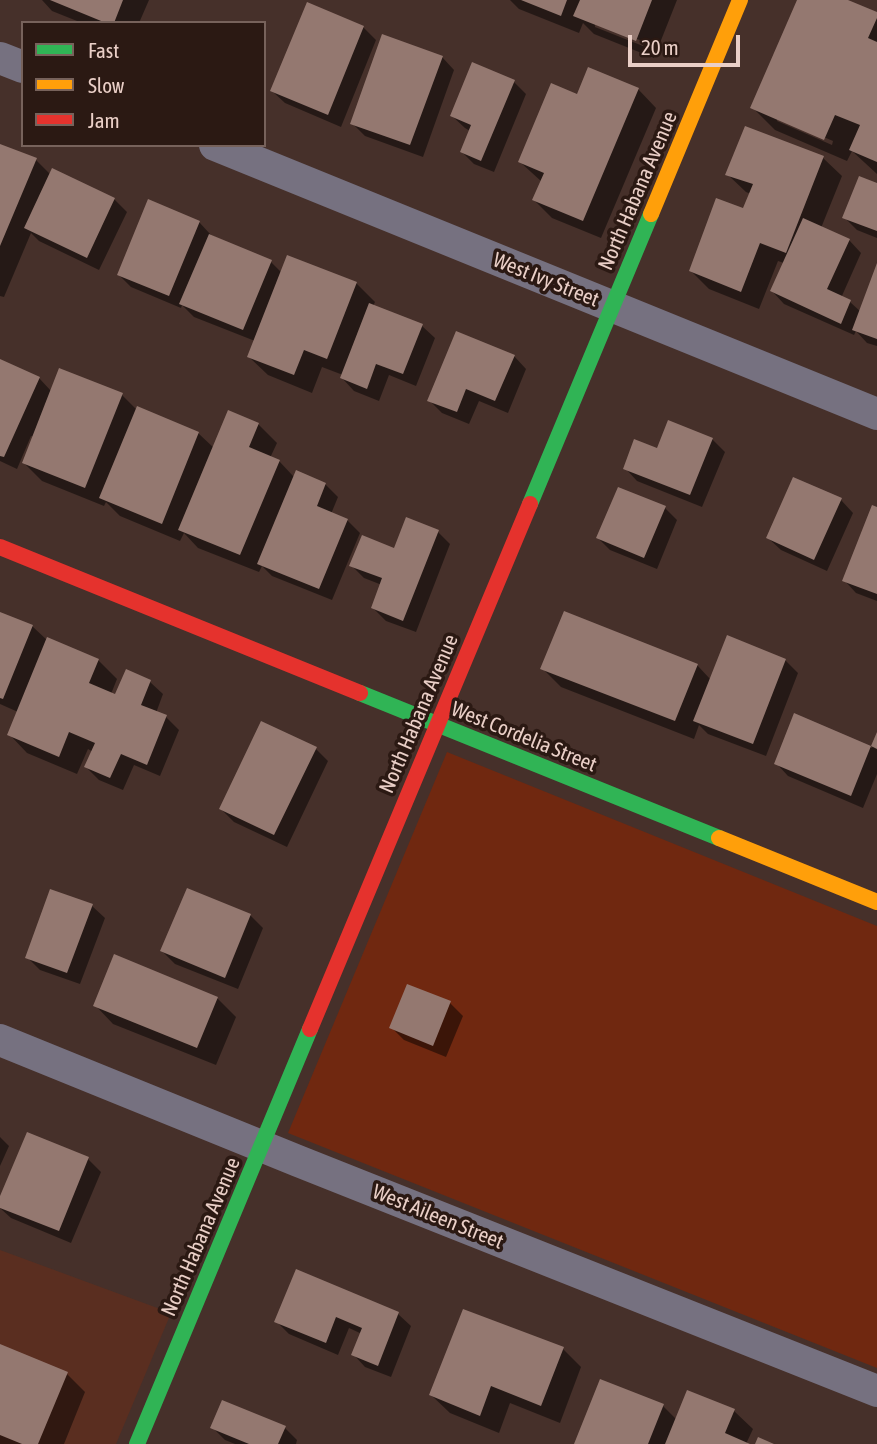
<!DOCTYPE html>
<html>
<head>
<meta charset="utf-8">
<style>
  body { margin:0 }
  #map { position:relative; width:877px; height:1444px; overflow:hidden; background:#46302a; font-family:"Asap Condensed",sans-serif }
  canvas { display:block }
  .legend { position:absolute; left:21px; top:21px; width:245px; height:126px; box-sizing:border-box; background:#2b1913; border:2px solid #77625b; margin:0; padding:9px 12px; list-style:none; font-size:21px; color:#eacfc7 }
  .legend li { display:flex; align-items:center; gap:14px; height:35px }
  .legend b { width:35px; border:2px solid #77625b }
  .scale { position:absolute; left:628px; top:35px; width:112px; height:32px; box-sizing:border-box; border:4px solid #eacfc7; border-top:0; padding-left:9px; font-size:21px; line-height:24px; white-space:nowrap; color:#eacfc7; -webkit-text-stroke:5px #2b1913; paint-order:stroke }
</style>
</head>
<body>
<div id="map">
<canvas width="877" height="1444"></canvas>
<ul class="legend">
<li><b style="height:9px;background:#30b455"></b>Fast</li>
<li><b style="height:9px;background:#ff9f0a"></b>Slow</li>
<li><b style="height:9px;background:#e5322d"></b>Jam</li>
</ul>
<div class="scale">20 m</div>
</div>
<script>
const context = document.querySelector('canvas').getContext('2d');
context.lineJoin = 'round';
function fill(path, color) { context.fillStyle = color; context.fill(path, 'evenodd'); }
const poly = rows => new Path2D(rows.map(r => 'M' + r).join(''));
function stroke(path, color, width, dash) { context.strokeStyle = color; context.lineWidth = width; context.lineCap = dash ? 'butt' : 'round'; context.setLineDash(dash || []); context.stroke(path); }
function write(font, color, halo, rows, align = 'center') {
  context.font = font + ' "Asap Condensed",sans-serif'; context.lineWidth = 7; context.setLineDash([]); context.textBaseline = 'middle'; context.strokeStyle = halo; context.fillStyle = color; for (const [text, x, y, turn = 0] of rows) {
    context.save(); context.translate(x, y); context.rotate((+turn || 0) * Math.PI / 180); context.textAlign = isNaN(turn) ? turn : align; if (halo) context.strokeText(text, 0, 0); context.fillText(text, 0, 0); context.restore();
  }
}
const built = poly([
  [0,1250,171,1313,116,1444,0,1444]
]);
const green = poly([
  [447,752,877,926,877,1368,288,1133]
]);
const shadow = poly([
  [42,0,149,0,139,23,82,23,52,11],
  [510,0,677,0,654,58,594,34,583,23,579,33,519,9],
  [595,23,645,42,643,46,595,27],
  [798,0,844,0,877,14,877,174,852,151,847,161,775,130,752,107],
  [777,117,833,141,832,145,777,121],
  [363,27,376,40,341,127,285,103,272,91],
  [442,57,454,70,423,157,365,136,352,123],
  [514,82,526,94,494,172,474,164,462,152,470,131,465,128,452,116],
  [638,89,656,108,601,238,552,218,534,200,542,182,520,162,578,96],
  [0,146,36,160,51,175,114,199,127,212,99,270,39,241,31,233,4,297,0,296],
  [823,158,842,176,821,228,849,240,861,253,841,298,850,302,861,312,877,267,877,346,867,343,856,331,854,335,784,304,772,291,784,263,778,261,759,309,709,289,691,271,744,211,751,194,746,192,727,174],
  [877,185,877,238,857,230,844,217],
  [199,222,211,235,271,262,282,273,356,283,375,302,373,306,422,326,435,338,416,386,389,375,379,401,354,391,342,378,343,375,322,367,312,393,268,375,249,357,255,341,194,317,182,305,181,308,131,287,119,275],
  [514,356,526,369,508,413,479,401,469,424,442,413,429,400],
  [0,361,39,378,52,392,122,395,137,410,198,433,214,448,258,424,277,443,270,458,279,461,294,477,325,484,338,497,331,514,347,520,360,533,332,600,272,576,262,566,259,572,198,548,184,533,180,541,120,516,106,502,104,506,42,481,24,463,34,437,31,436,17,469,0,461],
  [712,439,725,452,702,507,637,481,625,468,658,451],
  [841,500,853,513,827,571,781,550,768,538],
  [665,508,677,520,657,569,610,550,598,538],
  [877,508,877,601,856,593,844,580],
  [438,532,450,544,416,632,386,621,373,608,382,585,364,578,351,565,395,550],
  [0,614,32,626,48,641,98,660,117,679,111,694,116,696,150,682,163,694,156,713,166,717,179,730,160,776,134,765,123,790,99,780,86,767,93,752,88,749,77,774,27,753,9,734,18,712,0,704],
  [785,660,798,673,766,756,708,734,699,725,694,739,561,687,543,669,697,665,711,680],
  [795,716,872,748,877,736,877,774,863,808,788,776,776,763],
  [315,748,328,761,287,847,234,822,221,809],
  [92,906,105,918,80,984,40,970,27,957],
  [250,915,263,928,238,989,175,964,162,951],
  [115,956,218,999,236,1017,216,1065,113,1024,95,1005],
  [408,987,450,1003,463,1016,446,1057,404,1040,392,1028],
  [0,1137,9,1146,0,1166],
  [88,1159,101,1172,71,1243,11,1218,0,1208,0,1200],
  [297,1271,398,1314,411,1326,391,1377,365,1367,353,1354,362,1334,349,1328,338,1355,289,1334,276,1321],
  [0,1346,67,1374,85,1392,64,1444,0,1444],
  [563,1349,581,1367,560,1423,510,1403,499,1433,450,1413,431,1395],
  [688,1392,734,1411,753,1429,746,1444,576,1444,663,1406,677,1420],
  [212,1427,285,1428,297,1440,296,1444,235,1444,225,1440]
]);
const building = poly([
  [50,0,123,0,114,23,106,23],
  [521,0,567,0,561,16],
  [580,0,652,0,636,41,573,16],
  [797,0,848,0,877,12,877,18,868,38,877,42,877,162,849,150,860,125,835,115,824,140,750,108],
  [307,2,364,26,328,115,270,91],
  [382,34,443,56,410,145,350,124],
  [472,62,515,80,481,161,460,152,471,125,450,116],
  [588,67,639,88,583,221,532,200,544,173,518,162,551,83,577,94],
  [745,126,824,156,786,253,760,243,741,292,689,271,716,198,743,208,753,184,725,175],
  [0,144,37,158,0,246],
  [52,168,115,198,87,258,24,228],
  [859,176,877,183,877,231,842,218],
  [148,199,200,221,169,296,117,275],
  [803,218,850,239,827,289,851,300,841,324,770,291],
  [209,234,272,260,243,330,179,304],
  [287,255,357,282,327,359,304,350,294,375,247,357],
  [877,263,877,339,852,330],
  [369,303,423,324,403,374,376,364,367,389,340,378],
  [456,331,515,355,495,401,466,389,457,412,427,401],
  [0,359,40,377,4,457,0,456],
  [59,368,123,393,85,488,22,463],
  [137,406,199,432,162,524,99,498],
  [228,410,259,423,249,447,280,460,240,555,178,530],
  [668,420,713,438,690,495,623,469,634,439,657,448],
  [296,470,326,483,317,506,348,519,319,589,257,564],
  [793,477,842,498,814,560,766,538],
  [618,487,666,506,644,558,596,538],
  [872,505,877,507,877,594,842,581],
  [406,517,439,530,403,621,371,608,382,578,349,566,362,535,394,548],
  [564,611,698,664,675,721,540,669],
  [0,612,33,625,3,699,0,698],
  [727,635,786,659,753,744,693,721],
  [47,637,99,659,89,683,115,694,126,669,151,680,141,705,167,715,147,765,121,754,110,778,84,767,95,743,69,732,59,757,7,735],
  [794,713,871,746,851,796,774,764],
  [261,721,317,747,274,835,219,809],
  [877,732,877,749,871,746],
  [187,888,251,914,225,978,160,951],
  [50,889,93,904,67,973,25,958],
  [114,954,218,997,197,1048,93,1006],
  [407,984,451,1001,433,1046,389,1028],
  [27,1132,89,1157,59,1231,0,1208,0,1196],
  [296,1269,399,1312,378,1366,351,1355,362,1328,336,1317,326,1343,274,1322],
  [463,1309,564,1347,541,1406,491,1386,480,1416,429,1395],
  [0,1344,68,1372,38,1444,22,1444,0,1435],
  [600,1379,664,1404,648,1444,574,1444],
  [687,1390,735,1409,725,1433,750,1444,665,1444],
  [222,1400,286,1426,278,1444,249,1444,210,1428],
  [758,1437,774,1444,755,1444]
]);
const street = poly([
  [0,58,23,67],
  [215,145,877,414],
  [0,1040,298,1161,877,1391]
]);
const fast = poly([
  [530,504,651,214],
  [360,693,719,838],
  [137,1444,310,1029]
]);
const slow = poly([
  [651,214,740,0],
  [719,838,877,902]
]);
const jam = poly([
  [0,547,360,693],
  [310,1029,530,504]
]);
const streetNames = [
  ["North Habana Avenue",638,191,-67],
  ["West Ivy Street",546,280,22],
  ["North Habana Avenue",419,714,-67],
  ["West Cordelia Street",524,737,22],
  ["West Aileen Street",438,1217,22],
  ["North Habana Avenue",201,1237,-67]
];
fill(built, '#5a2e20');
fill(green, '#702810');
fill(shadow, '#0007');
fill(building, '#947870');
stroke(street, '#767180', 32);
stroke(fast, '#30b455', 16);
stroke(slow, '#ff9f0a', 16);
stroke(jam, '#e5322d', 16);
write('21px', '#eacfc7', '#2b1913', streetNames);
</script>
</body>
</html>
